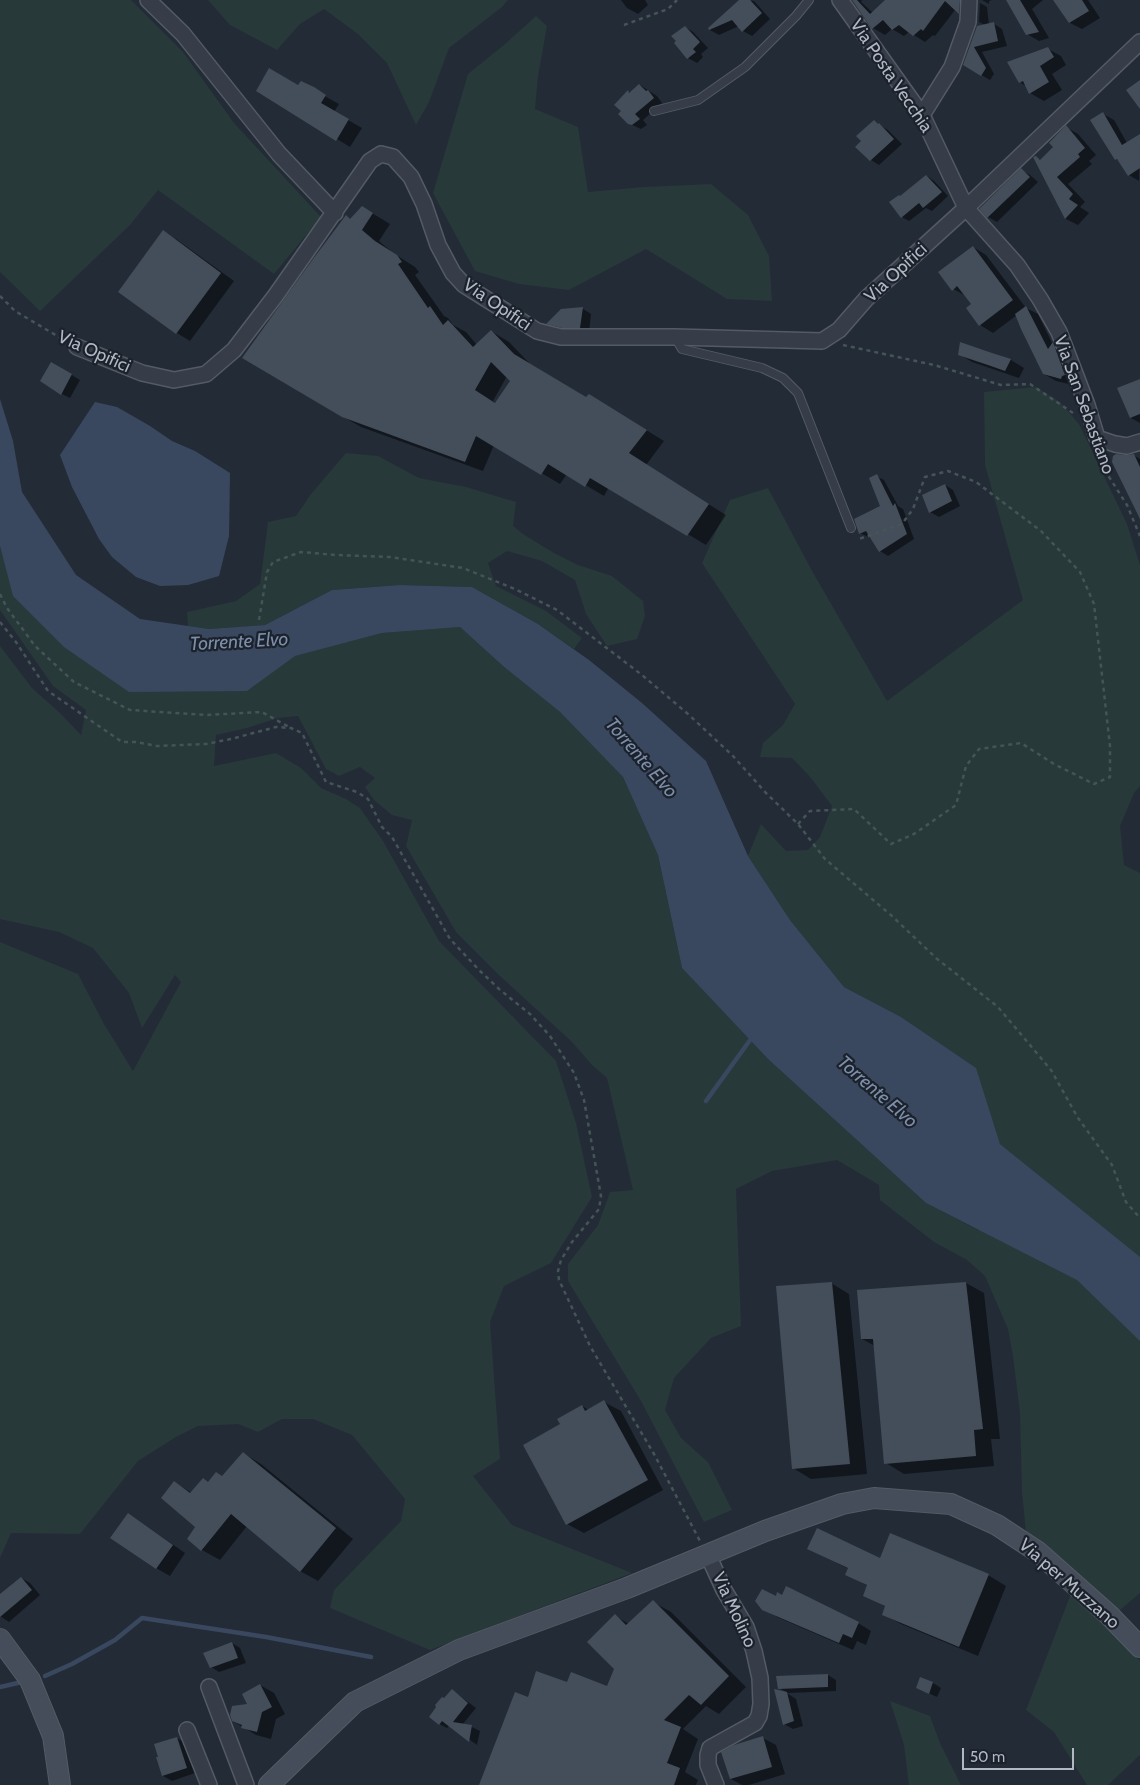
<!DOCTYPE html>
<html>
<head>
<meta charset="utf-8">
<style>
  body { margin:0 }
  #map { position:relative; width:1140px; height:1785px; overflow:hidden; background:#232b37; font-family:Cabin,sans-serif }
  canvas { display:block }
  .scale { position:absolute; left:962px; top:1748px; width:112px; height:22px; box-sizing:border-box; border:2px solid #b1b8c4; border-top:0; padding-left:6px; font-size:15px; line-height:18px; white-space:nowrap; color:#b1b8c4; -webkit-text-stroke:4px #1c222c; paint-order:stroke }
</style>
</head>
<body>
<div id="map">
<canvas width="1140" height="1785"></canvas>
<div class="scale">50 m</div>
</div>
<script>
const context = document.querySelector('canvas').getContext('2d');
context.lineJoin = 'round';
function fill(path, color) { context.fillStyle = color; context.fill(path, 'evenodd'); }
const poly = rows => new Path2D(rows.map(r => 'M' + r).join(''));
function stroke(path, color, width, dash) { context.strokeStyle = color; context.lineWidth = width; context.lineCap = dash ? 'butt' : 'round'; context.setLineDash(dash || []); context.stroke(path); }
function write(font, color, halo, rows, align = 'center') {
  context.font = font + ' Cabin,sans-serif'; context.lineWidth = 4.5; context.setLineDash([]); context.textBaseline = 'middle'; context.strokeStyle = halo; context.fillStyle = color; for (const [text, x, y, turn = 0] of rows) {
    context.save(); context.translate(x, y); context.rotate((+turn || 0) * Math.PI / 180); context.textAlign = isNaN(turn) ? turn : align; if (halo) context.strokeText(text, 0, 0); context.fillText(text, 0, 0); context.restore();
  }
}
const green = poly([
  [0,0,131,0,183,52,234,123,321,217,274,274,158,190,130,225,40,311,0,272],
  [208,0,508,0,502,7,449,48,429,102,416,125,387,63,358,34,324,9,300,24,277,50,230,25],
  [536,16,547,26,538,76,535,109,578,127,588,192,644,187,711,184,748,215,769,256,772,301,727,299,646,249,569,290,519,284,475,271,433,193,468,74,505,44],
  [1036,387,1060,402,1079,424,1127,524,1140,565,1140,786,1134,793,1120,826,1124,865,1140,873,1140,1593,1119,1611,1026,1533,1022,1492,1020,1413,1013,1356,1008,1329,985,1276,967,1260,934,1242,880,1200,879,1185,837,1160,772,1171,736,1189,741,1326,711,1338,674,1378,665,1410,681,1438,708,1462,732,1510,704,1522,641,1401,568,1281,568,1264,598,1225,610,1192,633,1190,607,1078,592,1065,572,1042,499,975,456,932,406,846,412,820,392,815,374,800,365,787,375,778,360,767,339,776,326,769,298,716,278,718,247,728,216,735,214,766,276,753,301,768,321,788,346,799,360,808,383,841,439,941,556,1061,576,1123,592,1197,551,1263,504,1286,490,1322,500,1459,473,1476,512,1525,632,1573,430,1650,330,1608,334,1590,401,1521,405,1499,352,1435,313,1419,282,1419,258,1432,238,1424,198,1426,176,1437,138,1461,80,1534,11,1533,0,1558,0,942,78,974,104,1024,133,1071,181,982,175,975,142,1028,129,993,93,948,59,932,0,919,0,646,32,688,60,713,81,735,86,710,53,686,0,610,0,546,14,596,247,691,294,656,382,633,460,627,503,666,560,712,623,777,658,855,682,968,768,1059,926,1203,978,1230,1043,1179,1000,1144,975,1068,901,1017,844,987,790,920,748,856,761,824,786,851,808,850,820,837,832,806,811,778,792,758,760,757,763,743,783,725,795,704,702,563,730,500,768,488,811,569,887,701,1023,600,985,465,984,392],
  [346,453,378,456,419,478,466,487,516,502,513,526,523,534,554,553,578,565,612,576,643,601,645,616,637,639,607,646,586,614,575,580,542,561,507,551,488,563,496,586,546,611,582,638,574,649,538,624,472,587,400,585,332,590,265,625,209,629,188,626,187,612,236,601,260,584,268,522,296,516,311,494],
  [1072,1591,1140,1661,1140,1755,1108,1785,1087,1785,1054,1732,1026,1710],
  [890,1701,930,1716,940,1743,961,1785,909,1785,904,1745]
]);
const water = poly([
  [0,399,13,441,22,492,76,575,140,619,209,629,265,625,332,590,400,585,472,587,538,624,589,660,642,703,706,761,748,856,790,920,844,987,901,1017,976,1068,1000,1144,1140,1257,1140,1341,1077,1280,926,1203,768,1059,682,968,658,855,623,777,560,712,503,666,460,627,382,633,295,656,247,691,129,692,64,647,13,596,0,546],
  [95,402,117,407,150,426,172,441,195,451,230,473,229,536,219,576,188,585,160,586,136,577,112,557,99,539,72,487,60,455]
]);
const shadow = poly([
  [621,0,645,0,648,5,638,14,627,8],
  [741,0,754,1,770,19,752,36,743,31,739,26,719,35,710,30],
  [853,0,862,0,861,2,873,13,887,0,975,0,970,19,955,10,935,36,933,35,925,42,909,32,904,36,892,29,885,35,873,28],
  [982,0,992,0,989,1,989,4],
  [1008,0,1043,0,1032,9,1049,38,1039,41,1027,34],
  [1055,0,1088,0,1100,18,1082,29,1070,23],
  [980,3,987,7,989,25,994,24,1002,29,1007,46,982,52,994,74,990,80,964,65,985,25,979,22],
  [685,27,693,32,708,48,701,54,703,57,697,63,688,58],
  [1048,49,1061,56,1066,65,1052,74,1062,90,1044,101,1030,93,1027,87,1020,82],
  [301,83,339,104,334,112,362,128,350,147,337,139,299,87],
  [640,85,657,96,662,103,643,120,647,125,641,129,628,123,628,92,631,93],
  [1103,114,1114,120,1127,143,1140,135,1139,181,1129,175,1121,162,1116,159],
  [874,122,888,130,902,144,879,165,871,160,862,141],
  [1066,127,1078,134,1096,155,1089,161,1092,164,1068,184,1085,202,1080,207,1089,213,1078,225,1066,219,1035,158,1041,160,1055,147],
  [1021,170,1030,175,1038,182,997,222,988,217],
  [927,176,934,181,948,196,932,211,926,208,909,221,902,217,899,197],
  [362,207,390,224,379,241,393,253,415,267,419,272,415,275,444,316,448,318,453,325,466,332,477,345,491,331,509,342,532,366,587,399,607,406,664,441,646,465,726,515,706,545,609,487,604,496,567,474,560,484,494,445,483,471,361,427,342,416,351,220],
  [507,376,512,381,496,404,493,401],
  [163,232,176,239,234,281,190,341,177,333,119,292],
  [973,247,986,255,1026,308,1038,314,1052,343,1064,350,1073,385,1056,381,1044,374,1017,315,993,333,980,325,968,309,972,304,964,295,950,287],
  [583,309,591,314,589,332,572,332,556,328,548,323],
  [961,344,1011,360,1024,368,1019,378,972,362,959,354],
  [52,363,80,380,70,398,62,394],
  [1140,381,1140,423,1131,418],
  [1133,455,1140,459,1140,517],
  [876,476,884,480,898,506,903,509,914,539,888,556,880,551,871,536,868,537,860,533,882,507],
  [945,485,953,490,960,506,939,517,930,512],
  [831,1283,849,1294,867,1474,811,1479,793,1468],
  [966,1283,984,1293,1000,1439,991,1439,994,1466,904,1474,886,1463,875,1346,862,1339],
  [604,1402,621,1411,663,1490,584,1533,567,1524,562,1425,582,1406,589,1410],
  [243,1453,261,1464,353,1539,318,1581,300,1571,247,1526,220,1560,202,1550,197,1527,175,1483,192,1493,208,1483,223,1477],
  [129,1514,185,1553,170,1576,156,1568],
  [809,1549,988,1575,1006,1586,978,1656,901,1624,883,1614,886,1607,864,1595,868,1586,847,1574,849,1569],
  [21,1578,30,1583,40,1595,9,1622,0,1616,0,1596],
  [777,1597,858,1623,871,1631,866,1645,857,1641,853,1650,777,1617,763,1609],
  [653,1602,671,1612,746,1687,719,1714,706,1706,683,1729,698,1739,685,1772,698,1780,696,1785,480,1785,528,1698,567,1684,607,1688,615,1669,615,1616,629,1624],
  [232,1643,240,1648,246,1663,219,1672,211,1667],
  [828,1675,836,1680,836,1691,788,1693,779,1688],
  [933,1683,941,1688,937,1697,917,1688],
  [260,1685,274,1693,285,1714,276,1719,271,1739,256,1735,233,1721,248,1705],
  [452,1690,476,1708,462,1725,472,1727,480,1731,477,1745,450,1725,447,1728,439,1724,444,1699],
  [787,1693,796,1699,803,1726,793,1729,784,1724],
  [177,1738,185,1743,195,1773,172,1781,163,1776],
  [763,1738,776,1745,785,1774,749,1785,742,1785,731,1779]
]);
const stream = poly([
  [706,1101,753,1036],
  [45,1676,72,1664,115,1640,142,1618,266,1637,371,1657],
  [0,1687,22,1682]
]);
const building = poly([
  [739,0,750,0,762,13,742,32,732,20,709,30,708,28],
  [852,0,857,0,870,14,885,0,960,0,959,14,945,1,923,31,921,29,913,36,899,25,892,30,883,20,872,29],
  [1006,0,1020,0,1039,32,1026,35],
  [1053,0,1082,0,1089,11,1069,23],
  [994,22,998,41,974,47,986,68,981,76,963,65,977,26],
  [685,26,700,42,693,49,696,52,687,59,674,43,676,41,671,36],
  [1048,47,1054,57,1040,66,1049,82,1029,94,1023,81,1019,83,1007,62],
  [269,68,298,85,301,81,314,87,326,95,321,103,349,119,336,141,256,91],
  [1140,80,1140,109,1126,90],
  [639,84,646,91,648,90,654,98,635,114,640,119,632,125,628,124,618,114,621,111,614,105,628,90,629,93],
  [1103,112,1122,145,1140,134,1140,168,1128,176,1117,159,1115,160,1090,120],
  [874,120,878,124,879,123,894,139,870,161,855,147,861,141,856,136],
  [1066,125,1085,148,1078,154,1080,157,1057,177,1073,194,1069,199,1078,205,1065,219,1033,157,1036,156,1040,160,1053,147,1049,143],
  [1021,168,1030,177,987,218,979,209],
  [926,175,942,192,923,208,919,203,901,218,889,202,899,195,900,196],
  [362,206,373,213,362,230,375,241,397,255,402,262,398,264,428,308,430,306,443,325,448,320,473,347,491,330,514,354,586,397,589,394,647,430,629,453,709,504,687,536,590,478,585,487,548,464,541,475,476,436,465,462,342,417,242,358,313,259,346,215,350,219],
  [491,362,510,381,495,403,475,390],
  [163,230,221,273,176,334,118,292],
  [973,246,1013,300,979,326,966,308,971,304,957,286,952,291,938,272],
  [1026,306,1048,349,1053,342,1065,375,1062,376,1061,379,1043,374,1021,329,1015,314],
  [583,307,580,328,562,328,546,324,561,309],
  [960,342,992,353,1011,359,1005,371,988,365,958,355],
  [51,362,72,374,61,395,40,381],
  [1140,379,1140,414,1130,418,1117,388],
  [1116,454,1126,455,1134,454,1140,467,1140,519,1112,462,1113,456],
  [877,474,893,506,895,503,907,534,879,552,866,531,859,534,854,519,880,506,869,478],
  [945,484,952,501,929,513,922,495],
  [832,1282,850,1464,792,1469,776,1286],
  [966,1282,983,1429,974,1430,976,1456,884,1464,873,1339,861,1339,857,1290],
  [604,1400,648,1480,566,1525,523,1445,560,1424,557,1419,582,1405,585,1411],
  [243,1452,336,1528,300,1572,231,1514,201,1551,187,1539,195,1527,161,1498,174,1481,190,1493,203,1478,208,1482,216,1472,222,1476],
  [128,1513,173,1545,156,1569,110,1538],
  [817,1528,880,1558,890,1533,989,1574,959,1647,882,1615,885,1606,863,1596,867,1585,845,1575,848,1568,807,1549],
  [21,1577,32,1590,0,1617,0,1594],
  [786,1586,859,1622,852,1638,843,1634,839,1643,762,1610,755,1601,762,1589,776,1596,777,1592,782,1595],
  [653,1600,729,1676,701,1705,689,1695,664,1720,681,1727,667,1763,680,1768,674,1785,479,1785,515,1692,528,1697,536,1671,567,1682,571,1672,607,1686,614,1669,587,1642,615,1614,626,1625],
  [232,1642,238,1658,210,1668,203,1653],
  [828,1674,828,1687,778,1689,776,1676],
  [920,1677,933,1682,929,1694,916,1688],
  [260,1684,272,1707,262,1712,257,1732,241,1728,242,1725,232,1721,230,1715,232,1706,247,1704,242,1694],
  [452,1689,468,1703,453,1722,472,1725,469,1742,442,1721,439,1725,429,1717,436,1707,435,1705,442,1697,444,1698],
  [774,1689,787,1692,794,1721,783,1725],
  [763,1736,772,1767,730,1779,721,1752,734,1745],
  [177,1737,187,1768,162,1776,156,1757,158,1757,154,1744]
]);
const path = poly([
  [624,25,668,9,677,0],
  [0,296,15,311,64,340],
  [843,345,934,365,1001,385,1030,384,1073,413],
  [1101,454,1104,469,1127,505,1140,536],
  [0,594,7,608,35,646,74,682,130,710,207,715,262,712,289,727],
  [259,620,267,572,273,562,301,552,336,555,390,557,463,568,515,589,557,610,642,675,688,714,733,756,766,793,798,824,825,859,892,916,936,958,998,1007,1051,1070,1078,1118,1112,1165,1126,1202,1140,1218],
  [0,622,16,642,48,691,122,742,136,742,157,746,206,744,231,739,276,727,291,728,302,733,326,782,357,792,368,799,382,827,392,837,450,939,480,971,499,989,530,1014,550,1036,574,1073,584,1100,601,1196,599,1209,572,1242,561,1260,558,1271,559,1280,590,1346,654,1454,700,1541],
  [798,824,810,811,854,809,891,844,914,834,956,805,966,766,979,749,1021,743,1054,764,1094,784,1110,777,1110,746,1094,604,1080,572,1041,531,976,482,948,471,925,477,913,509,902,524,859,539,858,537]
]);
const lane = poly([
  [654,111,698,100,745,67,796,16,809,0],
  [675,337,682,349,762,368,783,378,798,393,851,528]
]);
const street = poly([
  [148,0,183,34,279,154,335,213],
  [840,0,922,115,966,208,1017,265,1040,299,1059,332,1087,405,1097,438,1115,444,1127,446,1140,442],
  [922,115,952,67,968,22,969,0],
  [77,347,142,373,174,380,206,374,234,350,276,295,370,161,381,154,393,157,411,177,424,204,438,245,453,273,464,285,537,331,561,337,675,337,822,341,839,330,866,299,966,208,1140,42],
  [708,1555,724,1590,746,1627,754,1651,760,1678,761,1704,759,1716,755,1723,710,1748,708,1755,708,1765,716,1785],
  [209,1687,246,1785],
  [187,1730,209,1785]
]);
const secondary = poly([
  [0,1639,30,1680,53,1736,60,1785],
  [269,1785,355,1702,459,1650,627,1588,765,1531,842,1504,874,1498,951,1504,997,1525,1038,1552,1109,1615,1140,1647]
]);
const streetNames = [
  ["Via Posta Vecchia",891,76,56],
  ["Via Opifici",896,273,-43],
  ["Via Opifici",497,305,34],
  ["Via Opifici",94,352,24],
  ["Via San Sebastiano",1084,405,70],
  ["Via per Muzzano",1069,1584,41],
  ["Via Molino",734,1610,65]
];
const waterNames = [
  ["Torrente Elvo",239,642,-3],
  ["Torrente Elvo",641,758,49],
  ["Torrente Elvo",877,1092,41]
];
fill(green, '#28393a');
fill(water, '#3a485f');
fill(shadow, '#0007');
stroke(stream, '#3a485f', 4.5);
fill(building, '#444e5b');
stroke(lane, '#545b65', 10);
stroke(street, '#545b65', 18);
stroke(secondary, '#545b65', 22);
stroke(path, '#455457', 2.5, [4, 4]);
stroke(lane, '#363d48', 8);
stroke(street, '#363d48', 15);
stroke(secondary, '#454c5a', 20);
write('18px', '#b1b8c4', '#1c222c', streetNames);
write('italic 19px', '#7c8eaa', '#1c222c', waterNames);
</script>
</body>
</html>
